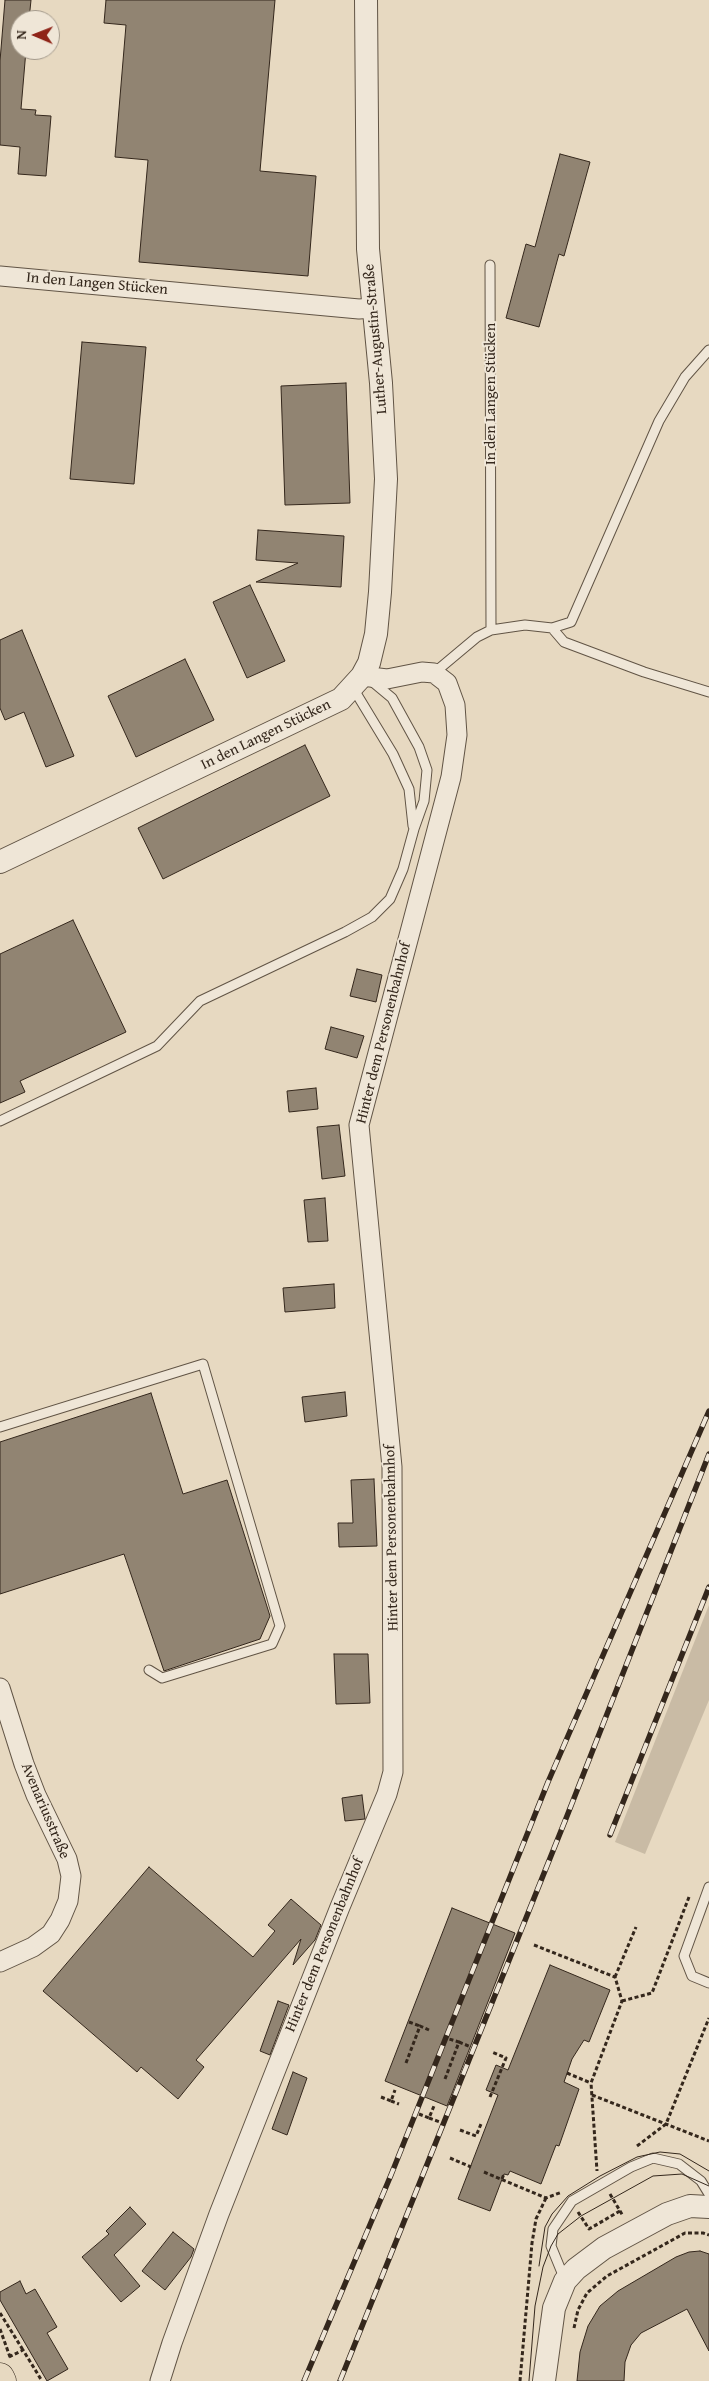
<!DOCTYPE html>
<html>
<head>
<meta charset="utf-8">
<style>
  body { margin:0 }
  #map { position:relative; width:709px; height:2381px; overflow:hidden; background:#e7d9c1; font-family:"Gentium Book Plus",serif }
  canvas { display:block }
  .north { position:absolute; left:10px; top:10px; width:50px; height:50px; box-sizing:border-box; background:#efe6d7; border:1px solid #a49a8c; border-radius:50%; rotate:271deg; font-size:14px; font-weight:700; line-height:20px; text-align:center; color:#34271c }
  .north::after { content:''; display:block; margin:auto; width:18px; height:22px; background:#8f2418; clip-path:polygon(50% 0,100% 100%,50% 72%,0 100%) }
</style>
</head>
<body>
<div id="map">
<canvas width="709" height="2381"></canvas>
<div class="north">N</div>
</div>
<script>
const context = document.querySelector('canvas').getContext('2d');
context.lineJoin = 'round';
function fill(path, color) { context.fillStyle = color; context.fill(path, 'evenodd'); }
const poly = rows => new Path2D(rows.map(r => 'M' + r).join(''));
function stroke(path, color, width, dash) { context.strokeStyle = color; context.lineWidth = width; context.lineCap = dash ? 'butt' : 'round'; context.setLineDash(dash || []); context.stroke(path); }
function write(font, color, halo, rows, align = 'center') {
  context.font = font + ' "Gentium Book Plus",serif'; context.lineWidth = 4; context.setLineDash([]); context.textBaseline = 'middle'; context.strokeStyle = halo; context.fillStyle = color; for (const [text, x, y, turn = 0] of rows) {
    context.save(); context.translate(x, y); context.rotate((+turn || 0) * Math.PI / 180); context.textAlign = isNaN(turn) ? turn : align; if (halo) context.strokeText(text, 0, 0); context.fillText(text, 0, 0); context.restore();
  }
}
const green = poly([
  [709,1605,709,1700,645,1854,615,1842]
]);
const building = poly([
  [5,0,31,0,29,20,20,20,20,50,26,50,21,109,36,110,35,115,51,116,46,176,18,174,20,147,0,145,0,61,5,0],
  [106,0,275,0,260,171,316,176,308,276,139,262,148,160,115,157,126,25,104,23,106,0],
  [560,154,590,162,564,256,559,254,539,327,506,318,526,244,535,247,560,154],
  [82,342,146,347,134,484,70,479,82,342],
  [346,383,350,503,285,505,281,386,346,383],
  [258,530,344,536,341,587,256,582,298,563,256,560,258,530],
  [250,585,285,661,247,678,213,602,250,585],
  [22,630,74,756,46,767,24,712,5,720,0,708,0,640,22,630],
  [185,659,214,720,136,757,108,696,185,659],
  [305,745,330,796,163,879,138,828,305,745],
  [73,920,126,1032,20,1081,25,1092,0,1103,0,954,73,920],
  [357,969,382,975,376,1002,350,996,357,969],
  [331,1027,364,1036,357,1058,325,1049,331,1027],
  [316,1088,318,1109,289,1112,287,1091,316,1088],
  [339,1125,345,1176,322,1179,317,1127,339,1125],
  [325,1198,328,1241,308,1242,304,1200,325,1198],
  [334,1284,335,1308,285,1312,283,1288,334,1284],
  [345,1392,347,1416,305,1422,302,1397,345,1392],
  [151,1393,183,1494,227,1480,270,1616,260,1639,164,1671,124,1554,0,1594,0,1442,151,1393],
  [374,1479,377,1546,339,1547,338,1523,353,1523,351,1480,374,1479],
  [334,1654,368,1654,370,1703,336,1704,334,1654],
  [362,1795,365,1819,345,1821,342,1798,362,1795],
  [149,1867,253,1957,275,1931,268,1925,291,1899,321,1925,315,1940,293,1965,301,1939,196,2060,204,2067,178,2099,141,2067,137,2072,43,1991,149,1867],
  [452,1908,515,1933,447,2106,385,2081,452,1908],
  [550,1965,610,1990,589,2042,584,2040,572,2059,564,2082,579,2089,559,2146,556,2145,541,2184,510,2171,508,2175,504,2174,490,2211,458,2199,498,2095,486,2090,496,2065,508,2070,550,1965],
  [278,2001,289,2005,270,2055,260,2051,278,2001],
  [293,2072,307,2078,287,2135,272,2129,293,2072],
  [130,2207,146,2224,114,2255,140,2286,121,2302,82,2257,109,2234,106,2231,130,2207],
  [173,2232,194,2249,191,2257,165,2290,142,2271,173,2232],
  [700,2251,709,2254,709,2351,687,2309,641,2333,631,2345,625,2362,624,2381,577,2381,580,2352,588,2326,600,2306,618,2291,676,2257,689,2252,700,2251],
  [20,2281,26,2294,35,2289,57,2327,47,2333,68,2369,47,2381,0,2300,0,2292,20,2281]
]);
const path = poly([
  [534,1945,615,1977,622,2001,591,2083,597,2171],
  [615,1977,636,1927],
  [622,2001,652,1993,689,1897],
  [409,2022,420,2026],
  [459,2042,471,2047],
  [406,2063,420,2026,429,2030],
  [567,2073,591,2083],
  [445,2079,459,2042,449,2039],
  [592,2095,709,2141],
  [381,2097,391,2101,395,2090],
  [490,2097,506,2058,492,2052],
  [391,2101,399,2104],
  [419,2114,429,2118,434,2106],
  [429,2118,440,2122],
  [460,2130,476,2136,481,2124],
  [637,2146,666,2124,709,2018],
  [450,2158,471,2167],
  [484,2172,546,2198,562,2192],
  [502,2179,504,2174],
  [610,2194,623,2216],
  [578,2212,589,2229,620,2211],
  [0,2313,23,2350],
  [574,2328,578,2310,587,2293,607,2276,685,2233,703,2233,709,2235],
  [0,2329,10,2357],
  [9,2357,23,2350,42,2381],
  [520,2381,532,2243,536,2219,546,2198]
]);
const service = poly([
  [552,628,571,622,659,421,685,377,709,350],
  [491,630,525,625,552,628,564,642,644,672,709,692],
  [434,673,477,637,491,630,490,265],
  [353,688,393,754,409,789,413,826],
  [0,1121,157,1046,200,1001,345,932,372,917,390,899,403,869,414,829,424,801,427,770,419,747,392,698,374,683],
  [0,1427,203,1364,280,1626,272,1644,162,1678,149,1670],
  [709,1887,684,1956,692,1976,709,1983],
  [565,2280,551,2246,553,2229,572,2201,631,2167,653,2158,679,2164,701,2181,709,2194]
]);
const minor = poly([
  [0,276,359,309,373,308],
  [0,1688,24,1764,36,1795,67,1859,71,1876,68,1901,60,1920,51,1934,33,1947,0,1962],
  [160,2381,172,2343,219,2214,340,1907,387,1794,393,1772,392,1467,359,1125,451,777,457,735,455,705,447,683,434,673,422,672,387,679,362,676]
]);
const tertiary = poly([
  [0,862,341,699,362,676,369,663,376,634,380,592,386,479,381,383,368,249,366,0],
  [544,2381,554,2308,565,2281,576,2269,604,2248,667,2214,690,2206,709,2207]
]);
const primary = poly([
  [0,2377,2,2381]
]);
const tram = poly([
  [539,2266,545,2227,552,2214,568,2196,600,2176,637,2157,660,2152,680,2154,709,2171],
  [529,2381,535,2306,543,2267,551,2246,558,2234,581,2216,653,2176,682,2174,709,2186]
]);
const rail = poly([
  [610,1835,709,1587],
  [304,2381,391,2175,548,1782,709,1411],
  [340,2381,567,1816,709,1454]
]);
const streetNames = [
  ["In den Langen Stücken",97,284,5],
  ["Luther-Augustin-Straße",376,339,-95],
  ["In den Langen Stücken",491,394,-90],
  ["In den Langen Stücken",266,735,-26],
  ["Hinter dem Personenbahnhof",384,1033,-76],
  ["Hinter dem Personenbahnhof",392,1538,-91],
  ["Avenariusstraße",45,1811,67],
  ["Hinter dem Personenbahnhof",325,1945,-68]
];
fill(green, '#c9bba5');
fill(building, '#918472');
stroke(building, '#34271c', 1);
stroke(service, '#615445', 11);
stroke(minor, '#615445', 21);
stroke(tertiary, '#615445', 24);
stroke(primary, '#34271c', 29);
stroke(path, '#34271c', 3, [4, 2.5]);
stroke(service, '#efe6d7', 9);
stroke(minor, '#efe6d7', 19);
stroke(tertiary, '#efe6d7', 22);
stroke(primary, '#e7d9c1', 28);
stroke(tram, '#34271c', 1);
stroke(rail, '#34271c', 5.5);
stroke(rail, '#efe6d7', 4, [11]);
write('15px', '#34271c', '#efe6d7', streetNames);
</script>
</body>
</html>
